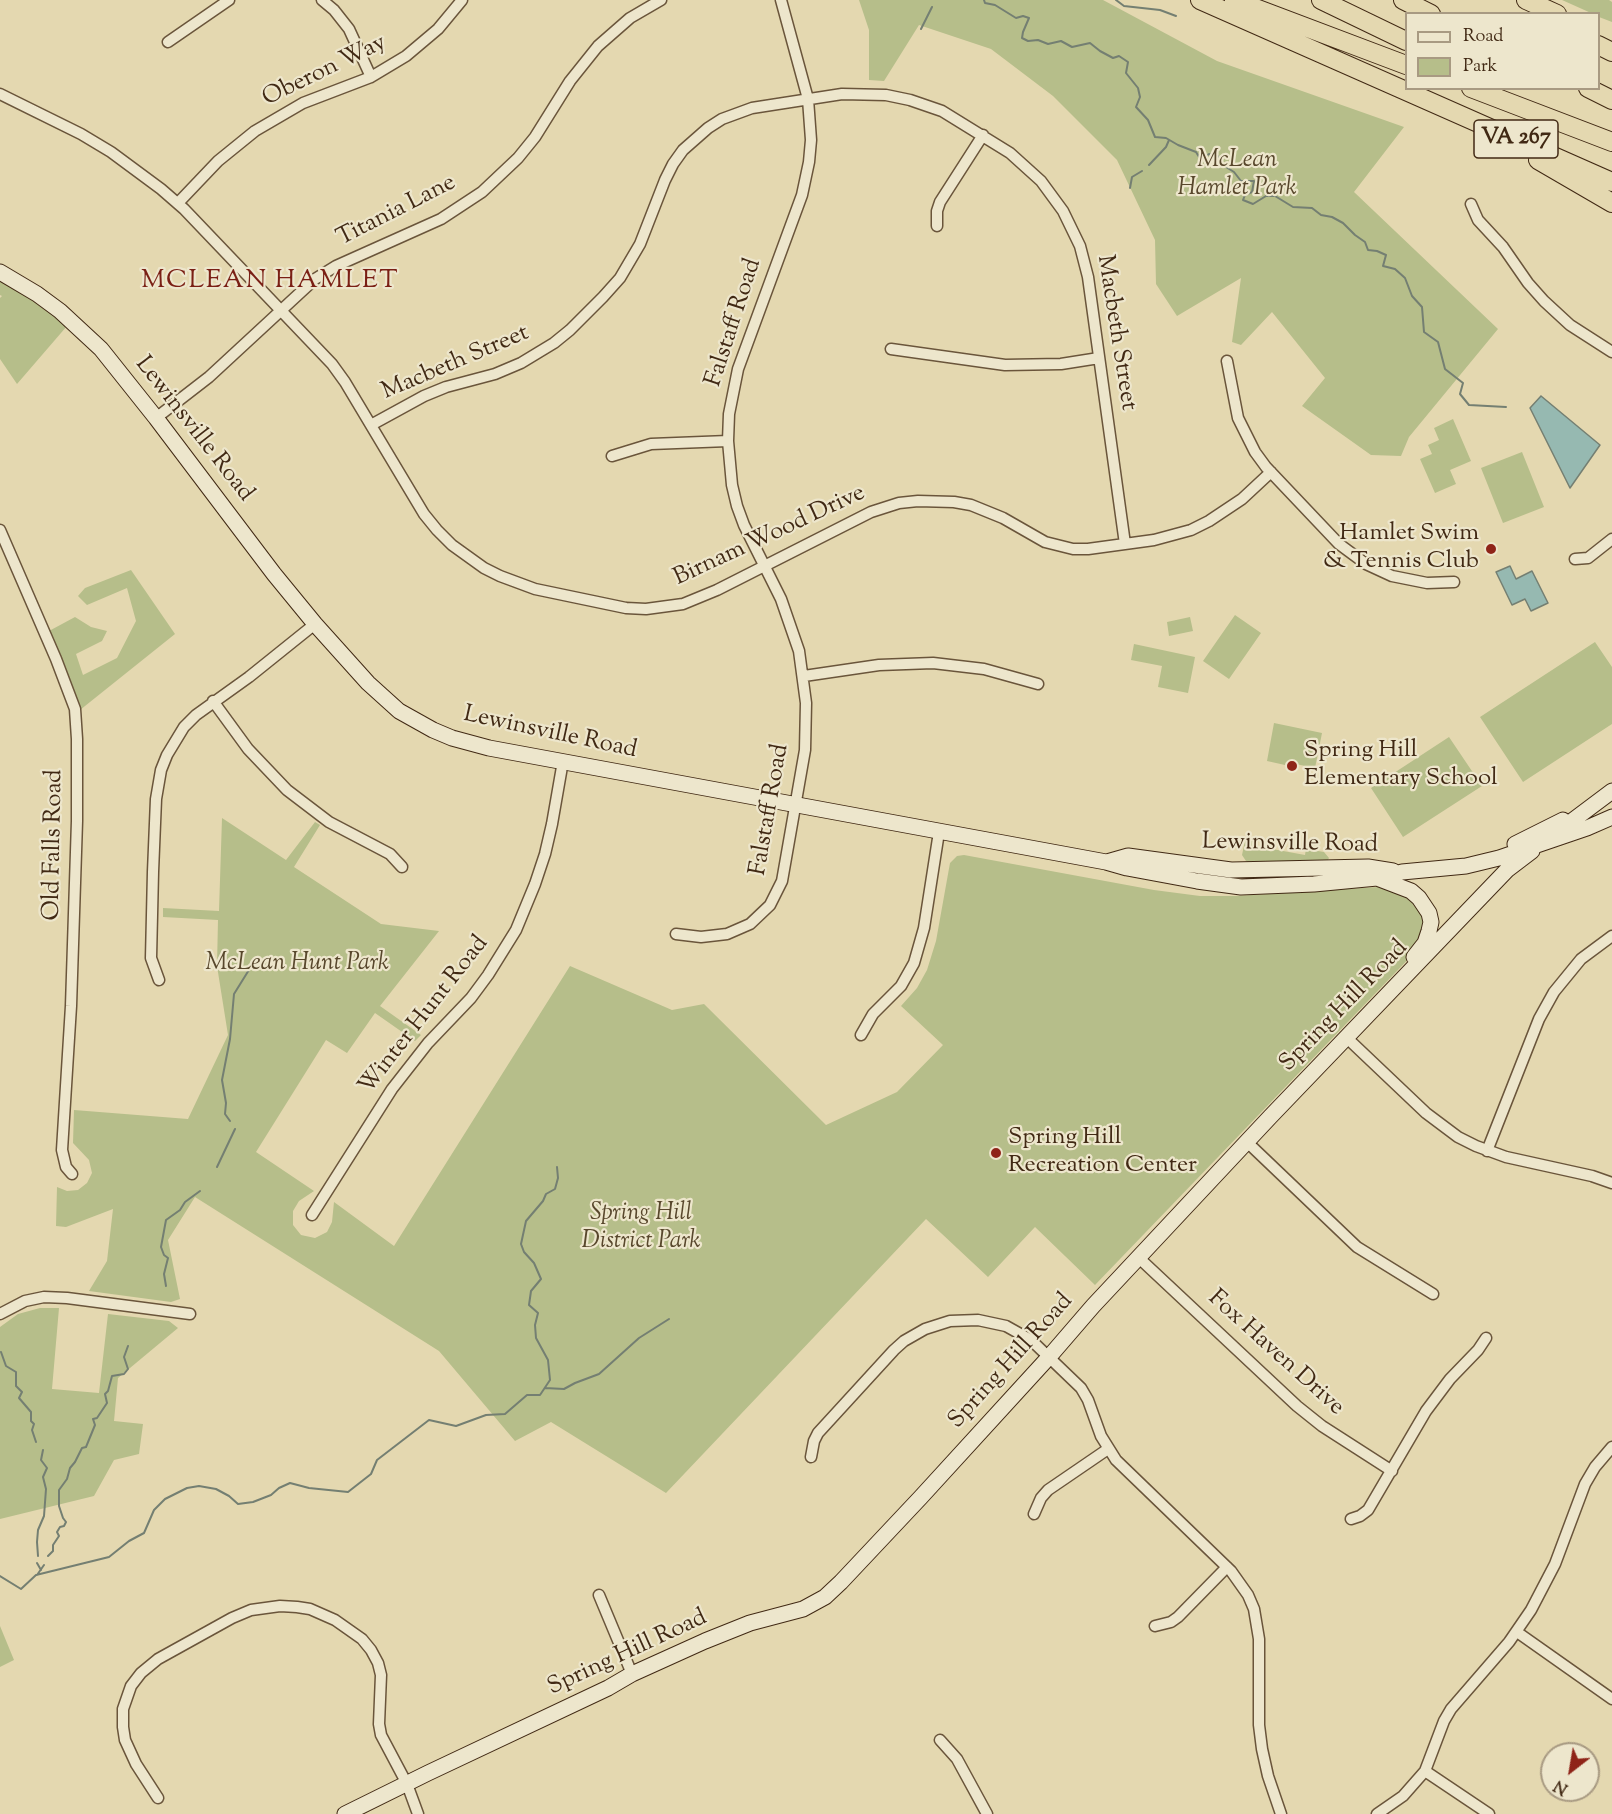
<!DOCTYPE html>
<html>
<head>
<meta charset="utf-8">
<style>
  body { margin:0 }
  #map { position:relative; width:1612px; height:1814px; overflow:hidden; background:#e4d8b0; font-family:"Sorts Mill Goudy",serif }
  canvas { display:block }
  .legend { position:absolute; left:1405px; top:12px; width:195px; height:78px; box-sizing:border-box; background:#ede6cc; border:2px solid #a89a82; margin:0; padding:8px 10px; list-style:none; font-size:18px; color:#412914 }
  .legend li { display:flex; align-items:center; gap:12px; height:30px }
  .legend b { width:30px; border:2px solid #a89a82 }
  .north { position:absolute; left:1540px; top:1742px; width:60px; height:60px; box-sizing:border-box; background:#ede6cc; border:2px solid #a89a82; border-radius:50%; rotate:211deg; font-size:16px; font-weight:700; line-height:24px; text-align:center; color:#412914 }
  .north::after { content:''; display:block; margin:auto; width:21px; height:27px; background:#8f2418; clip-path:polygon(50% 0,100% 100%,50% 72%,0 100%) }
</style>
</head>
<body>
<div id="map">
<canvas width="1612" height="1814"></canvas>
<ul class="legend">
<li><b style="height:8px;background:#ede6cc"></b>Road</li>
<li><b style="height:16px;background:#b6be8a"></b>Park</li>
</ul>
<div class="north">N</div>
</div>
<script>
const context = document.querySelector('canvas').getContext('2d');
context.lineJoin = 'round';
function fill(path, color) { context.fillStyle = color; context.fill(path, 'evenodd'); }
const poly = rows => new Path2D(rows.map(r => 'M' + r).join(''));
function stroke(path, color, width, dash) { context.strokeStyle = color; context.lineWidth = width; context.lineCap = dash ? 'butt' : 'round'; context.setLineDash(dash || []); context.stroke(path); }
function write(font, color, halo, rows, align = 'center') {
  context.font = font + ' "Sorts Mill Goudy",serif'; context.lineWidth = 4.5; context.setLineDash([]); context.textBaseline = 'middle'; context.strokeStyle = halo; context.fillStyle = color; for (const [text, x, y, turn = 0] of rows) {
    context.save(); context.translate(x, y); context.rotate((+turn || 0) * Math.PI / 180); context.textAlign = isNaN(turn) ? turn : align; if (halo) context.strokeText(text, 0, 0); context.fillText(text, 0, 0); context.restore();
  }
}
const green = poly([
  [859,0,1103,0,1217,61,1404,127,1354,192,1498,329,1409,437,1401,456,1371,455,1302,406,1325,378,1272,312,1241,345,1232,342,1241,278,1177,316,1156,284,1155,240,1117,160,1053,96,991,49,919,25,884,81,869,80,869,30],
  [1562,0,1609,0,1612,2,1612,22,1599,17,1598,14,1591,13],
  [0,279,17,289,67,326,17,384,0,359,0,298,2,296,0,295],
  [1453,419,1471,461,1450,470,1456,484,1435,493,1420,459,1432,454,1428,445,1439,440,1434,428],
  [1522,452,1544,507,1503,523,1481,468],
  [131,570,175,634,80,710,49,631,75,617,91,627,107,631,102,641,76,654,83,675,117,658,136,621,127,588,87,605,78,596,85,588],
  [1235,615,1261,633,1229,679,1203,661],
  [1190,617,1193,631,1169,636,1167,622],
  [1595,642,1612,667,1612,724,1523,782,1480,717],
  [1134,644,1195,657,1188,693,1158,687,1162,666,1131,660],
  [1274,723,1322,733,1315,768,1286,762,1285,765,1267,761],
  [1449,737,1482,786,1403,837,1371,788],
  [222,818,286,860,315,822,320,825,294,867,381,924,439,931,380,1006,421,1035,415,1041,375,1013,347,1053,326,1040,256,1152,314,1191,299,1201,293,1211,293,1225,301,1235,315,1238,327,1232,332,1222,334,1202,394,1246,570,966,672,1010,704,1004,826,1125,897,1092,943,1045,901,1006,917,988,927,970,936,941,950,863,957,856,964,855,1154,890,1200,896,1235,896,1378,887,1395,890,1412,895,1427,926,1419,948,1095,1285,1035,1227,988,1277,926,1219,666,1493,551,1422,515,1441,439,1351,195,1197,168,1240,180,1299,171,1302,89,1291,107,1261,113,1209,66,1227,56,1226,57,1187,67,1191,78,1190,87,1183,92,1173,89,1160,73,1143,74,1110,188,1119,228,1035,217,966,218,920,163,917,163,908,219,911],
  [1250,840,1256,840,1256,846,1305,855,1306,849,1324,852,1329,858,1326,863,1255,867,1246,861,1242,855,1245,841],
  [40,1308,59,1308,52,1389,99,1393,108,1314,169,1321,178,1328,118,1378,114,1421,143,1424,139,1454,114,1460,94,1496,0,1519,0,1327,18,1314],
  [0,1626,14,1660,0,1667]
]);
const water = poly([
  [1541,396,1600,445,1570,488,1530,408,1541,396],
  [1510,566,1516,579,1532,571,1548,603,1531,611,1525,599,1512,605,1496,572,1510,566]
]);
const stream = poly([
  [984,0,985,3,995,5,1016,18,1023,16,1029,18,1023,32,1022,38,1028,41,1038,40,1048,44,1061,41,1072,47,1090,43,1100,51,1113,58,1119,56,1128,62,1126,73,1138,88,1140,97,1136,107,1148,120,1155,137,1166,138,1178,145,1196,152,1201,160,1209,154,1218,156,1218,166,1226,167,1234,172,1241,181,1254,181,1252,192,1245,195,1243,200,1253,204,1266,196,1275,196,1293,207,1312,208,1321,215,1332,217,1343,223,1355,235,1365,242,1368,250,1377,251,1386,255,1383,266,1395,269,1405,278,1412,296,1422,307,1424,332,1438,342,1445,369,1463,383,1460,394,1469,405,1506,407],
  [1116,0,1124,6,1160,10,1176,16],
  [921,29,932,7],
  [1149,165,1166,147,1169,140],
  [1130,188,1132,177,1142,171],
  [230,1121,225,1114,226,1103,222,1080,230,1039,234,994,252,965],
  [217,1167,235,1129],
  [166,1286,164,1274,168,1258,164,1255,161,1247,166,1220,180,1210,185,1202,200,1191],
  [1,1352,6,1366,16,1372,16,1386,22,1392,19,1398,31,1412,31,1421,34,1424,32,1430,36,1442],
  [545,1388,564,1389,575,1383,599,1374,639,1338,669,1319],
  [38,1556,37,1542,38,1530,44,1516,46,1489,43,1477,47,1468,41,1460,43,1450],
  [48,1556,53,1551,53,1545,59,1536,57,1532,60,1527,64,1526,66,1522,63,1518,59,1506,59,1490,67,1479,70,1468,75,1462,82,1448,86,1447,95,1425,93,1419,97,1418,107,1403,105,1394,108,1391,112,1376,124,1374,128,1369,124,1357,128,1346],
  [37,1563,41,1570],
  [37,1575,44,1565],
  [0,1576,21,1589,36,1575,109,1557,129,1541,144,1533,154,1510,165,1499,187,1488,199,1486,216,1489,229,1496,238,1504,253,1502,271,1495,279,1488,290,1483,309,1488,348,1492,371,1474,377,1460,429,1420,456,1426,486,1415,505,1414,527,1395,540,1395,550,1380,548,1360,536,1338,535,1325,538,1313,529,1305,531,1291,541,1279,534,1263,524,1252,521,1244,526,1221,543,1201,546,1194,555,1189,558,1178,557,1167]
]);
const minor = poly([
  [322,0,334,10,349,29,371,77],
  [168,42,229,0],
  [0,94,81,134,111,152,161,189,184,209,332,364,345,382,424,514,437,530,452,545,484,568,500,576,535,589,626,608,646,609,683,604,717,590,871,512,899,503,918,501,954,502,971,505,1003,518,1045,542,1073,549,1088,549,1154,540,1191,530,1209,521,1242,499,1271,472],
  [178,203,218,161,255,131,303,103,371,77,406,56,438,29,462,0],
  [1471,204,1478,220,1503,247,1528,283,1544,301,1570,325,1612,352],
  [937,226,937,211,940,202,983,135],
  [891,349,1005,365,1061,364,1099,358],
  [1227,361,1238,418,1255,452,1266,467,1339,544,1366,564,1392,576,1427,583,1454,582],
  [156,418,209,377,315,279,336,266,441,219,482,192,518,158,535,137,570,81,598,46,630,18,661,0],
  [371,425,424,396,446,387,495,374,521,363,554,343,570,330,603,297,620,278,640,244,665,180,673,164,683,150,708,128,722,119,752,108,842,94,886,95,910,100,942,111,1010,153,1041,181,1063,211,1080,246,1088,277,1125,544],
  [612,456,651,444,728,441],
  [0,530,56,659,75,709,77,739,77,821,71,1006,62,1150,66,1167,72,1174],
  [1575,559,1588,558,1612,539],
  [804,676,879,665,933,663,984,669,1038,684],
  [213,701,248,749,287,790,329,822,390,854,402,867],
  [676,934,701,937,727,934,750,924,770,905,782,881,805,750,806,703,799,651,781,599,744,525,737,506,732,485,728,441,729,414,738,369,802,195,809,162,811,140,808,99,781,0],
  [159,980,151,958,153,872,156,799,161,770,167,755,184,727,196,715,249,677,315,624],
  [861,1035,873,1014,901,986,914,963,924,928,939,832],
  [1347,1038,1426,1113,1458,1137,1476,1146,1506,1157,1592,1176,1612,1183],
  [1247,1142,1357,1247,1433,1294],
  [1487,1151,1539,1019,1554,992,1581,959,1612,936],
  [312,1215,392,1089,428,1043,471,998,488,975,516,930,535,884,545,854,552,824,563,761],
  [1139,1258,1297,1406,1322,1426,1392,1471],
  [0,1314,25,1301,44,1297,67,1298,190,1314],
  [811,1457,814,1441,818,1433,894,1350,904,1341,925,1329,950,1321,978,1320,1006,1326,1031,1340,1081,1388,1088,1400,1101,1436,1116,1460,1231,1571,1248,1595,1254,1609,1259,1639,1259,1725,1262,1749,1268,1776,1281,1814],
  [1034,1514,1041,1498,1048,1490,1108,1449],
  [1351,1519,1360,1516,1368,1510,1426,1411,1450,1379,1478,1350,1486,1338],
  [599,1595,632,1674],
  [1155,1626,1171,1622,1178,1617,1227,1567],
  [1517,1632,1612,1699],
  [940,1740,957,1759,987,1814],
  [1425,1771,1489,1814],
  [158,1798,136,1764,125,1740,123,1727,123,1709,131,1686,141,1673,158,1659,232,1618,251,1610,280,1606,297,1607,310,1609,335,1620,362,1639,371,1650,378,1663,381,1675,379,1724,381,1735,407,1784,418,1814],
  [1377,1814,1403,1796,1425,1771,1444,1721,1451,1709,1509,1642,1531,1610,1555,1564,1585,1484,1595,1467,1612,1447]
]);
const secondary = poly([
  [0,272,37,294,60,311,101,349,156,418,274,574,315,624,368,683,399,711,433,730,452,738,489,748,1106,862,1127,868,1197,881,1241,887,1314,884,1377,878,1402,872,1466,866,1499,858,1587,828,1612,817],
  [1556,833,1612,791],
  [1515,844,1563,820],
  [1107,862,1128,856,1231,870,1368,867,1393,871],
  [1377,878,1411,891,1419,898,1429,913,1431,922,1429,931,1425,943,1414,957],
  [345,1814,428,1773,608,1688,632,1674,705,1641,750,1623,803,1609,825,1597,841,1582,921,1497,1049,1357,1093,1306,1270,1117,1507,870,1532,851]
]);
const motorway = poly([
  [1200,0,1612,182],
  [1234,0,1406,65],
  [1321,0,1406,41],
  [1403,0,1431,14],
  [1526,0,1557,14],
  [1598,45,1612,52],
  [1471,88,1612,142],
  [1588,88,1612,100],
  [1538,160,1612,203]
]);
const markers = [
  [1491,549,6,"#8f2418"],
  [1292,766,6,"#8f2418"],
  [996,1153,6,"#8f2418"]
];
const shields = [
  [1516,139,84]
];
const shieldNames = [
  ["VA 267",1516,139]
];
const streetNames = [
  ["Oberon Way",325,72,-26],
  ["Titania Lane",397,212,-27],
  ["Falstaff Road",735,323,-72],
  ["Macbeth Street",1115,333,81],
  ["Macbeth Street",456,364,-23],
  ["Lewinsville Road",193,430,52],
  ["Birnam Wood Drive",770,537,-25],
  ["Lewinsville Road",550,734,12],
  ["Falstaff Road",771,810,-80],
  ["Old Falls Road",55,845,-89],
  ["Lewinsville Road",1290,845,1],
  ["Spring Hill Road",1345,1007,-46],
  ["Winter Hunt Road",425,1016,-52],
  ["Fox Haven Drive",1275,1354,42],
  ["Spring Hill Road",1012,1362,-48],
  ["Spring Hill Road",628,1654,-25]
];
const parkNames = [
  ["McLean",1237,162],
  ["Hamlet Park",1237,190],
  ["McLean Hunt Park",297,965],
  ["Spring Hill",641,1215],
  ["District Park",641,1243]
];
const poiNames = [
  ["Hamlet Swim",1479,535,"right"],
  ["& Tennis Club",1479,563,"right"],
  ["Spring Hill",1304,752],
  ["Elementary School",1304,780],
  ["Spring Hill",1008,1139],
  ["Recreation Center",1008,1167]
];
const neighbourhoodNames = [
  ["MCLEAN HAMLET",270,283]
];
fill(green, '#b6be8a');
fill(water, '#96b9b1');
stroke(water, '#747f72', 1.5);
stroke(stream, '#747f72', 2);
stroke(minor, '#6a553b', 13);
stroke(secondary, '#412914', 17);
stroke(motorway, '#412914', 20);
stroke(minor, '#ede6cc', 10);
stroke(secondary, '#ede6cc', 15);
stroke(motorway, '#e4d8b0', 18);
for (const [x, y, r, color] of markers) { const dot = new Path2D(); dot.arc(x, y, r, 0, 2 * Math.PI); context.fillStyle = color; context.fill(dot); stroke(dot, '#ede6cc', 2); }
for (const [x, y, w] of shields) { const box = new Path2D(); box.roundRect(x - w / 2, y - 19, w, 38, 4.5); context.fillStyle = '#ede6cc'; context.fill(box); stroke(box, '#412914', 1.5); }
write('bold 22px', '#412914', null, shieldNames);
write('24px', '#412914', '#ede6cc', streetNames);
write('italic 24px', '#58472c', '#ede6cc', parkNames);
write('24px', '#412914', '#ede6cc', poiNames, 'left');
context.letterSpacing = '1.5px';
write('26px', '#7a1f14', '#ede6cc', neighbourhoodNames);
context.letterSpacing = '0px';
</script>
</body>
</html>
